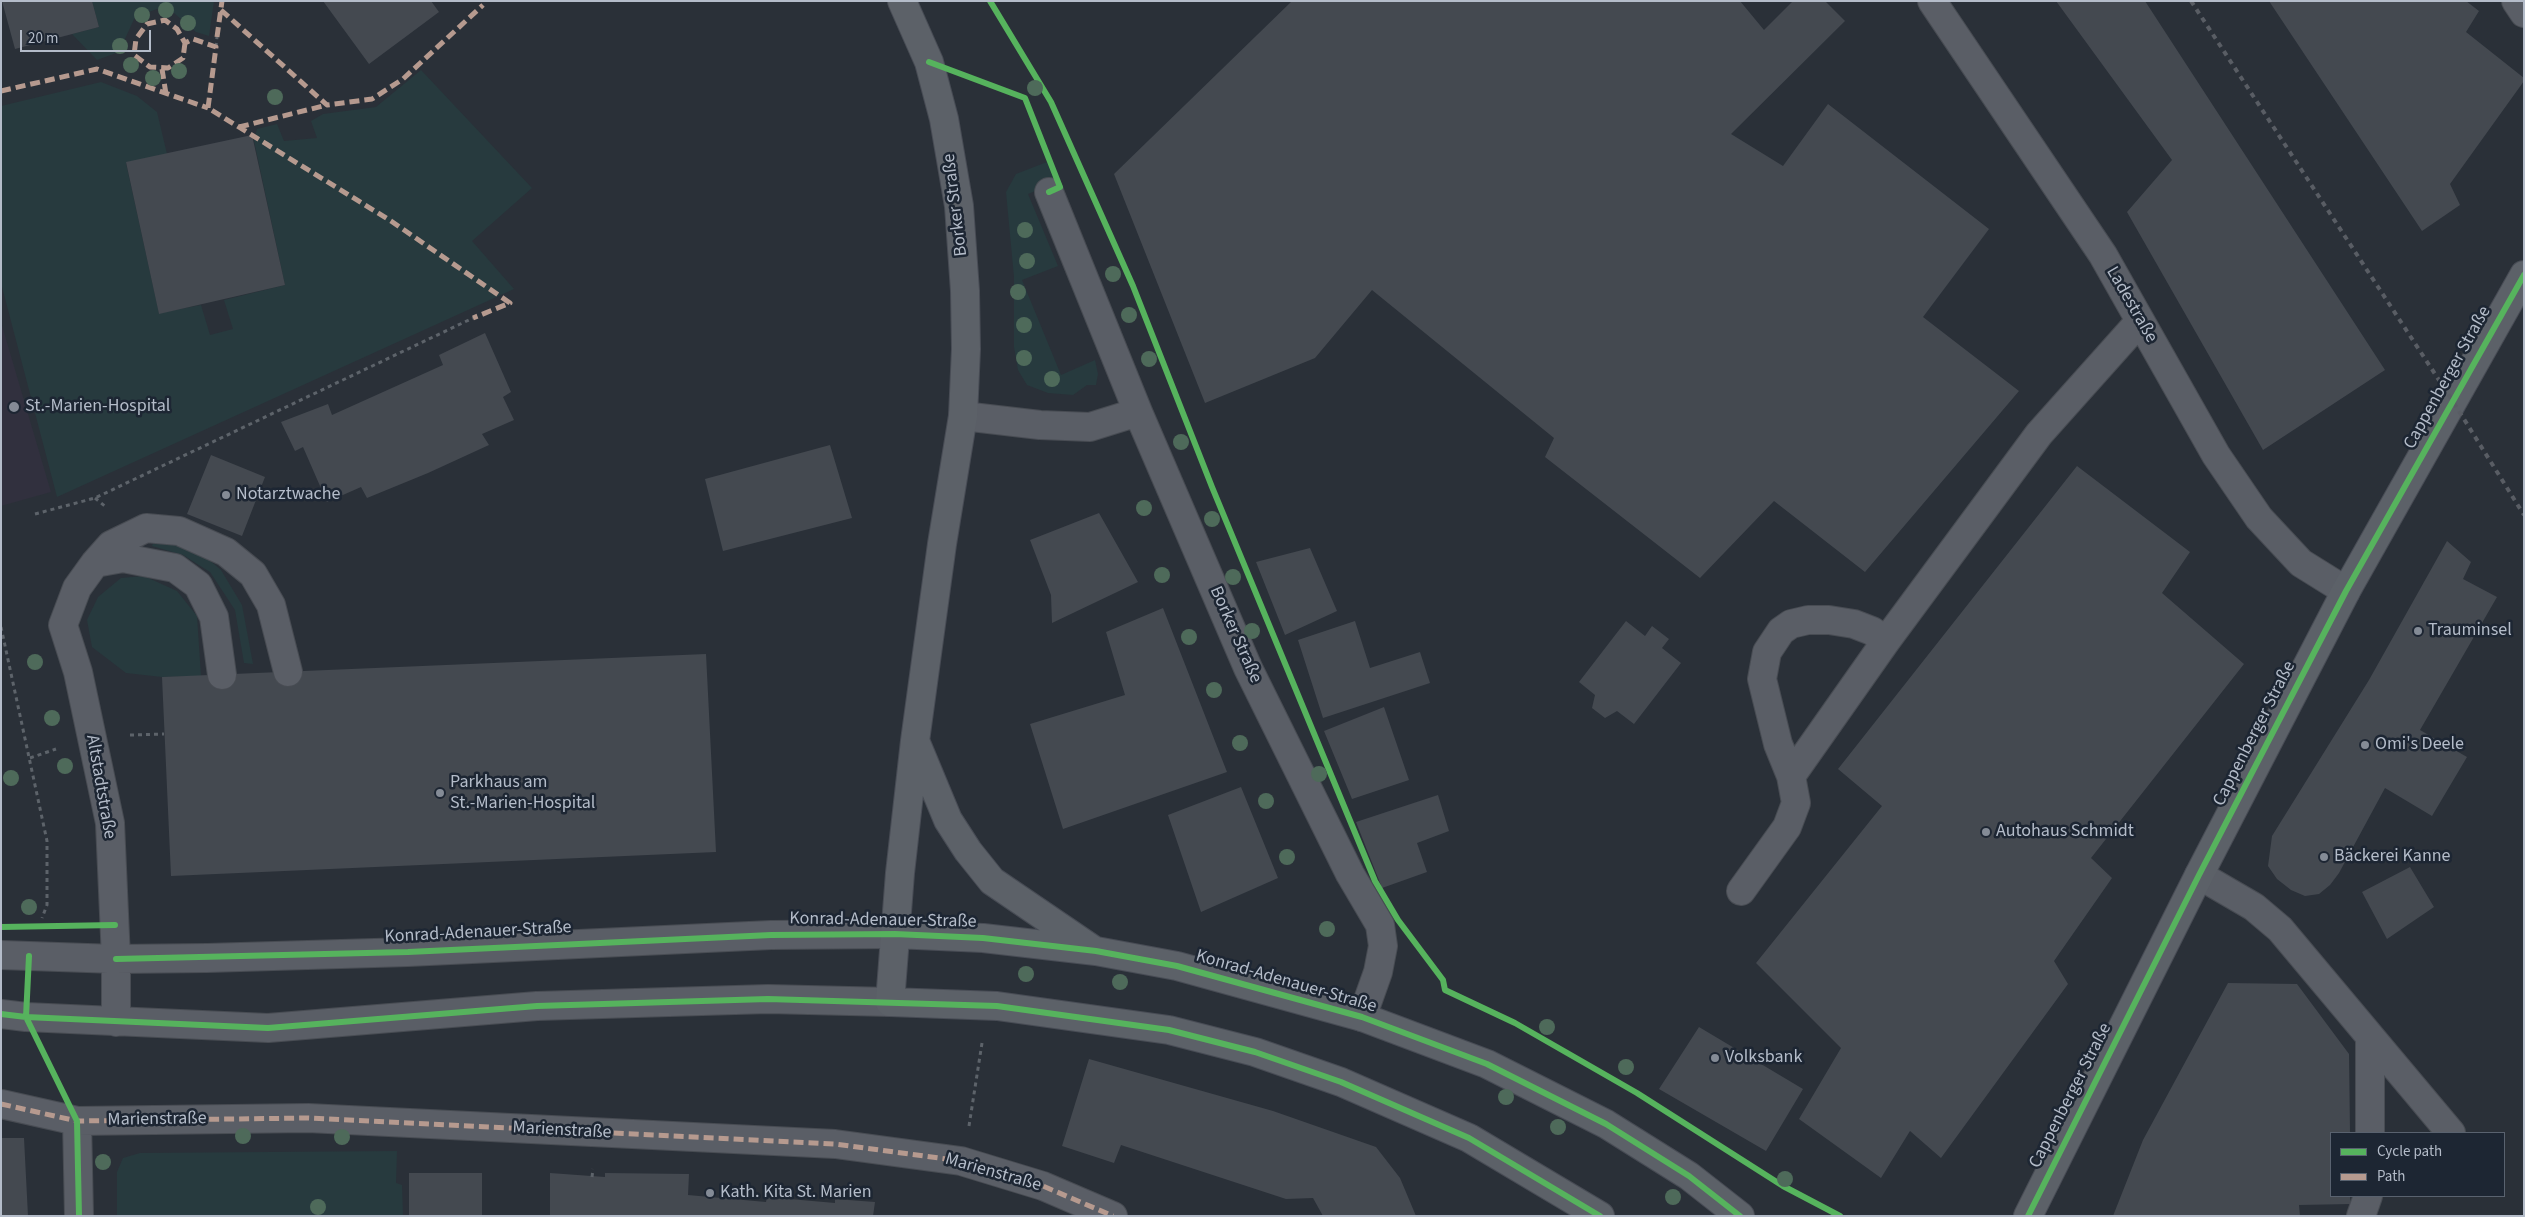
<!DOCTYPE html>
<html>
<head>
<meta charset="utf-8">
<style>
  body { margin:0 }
  #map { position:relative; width:2525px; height:1217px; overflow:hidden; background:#2a3038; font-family:"Source Sans 3",sans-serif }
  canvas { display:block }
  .frame { position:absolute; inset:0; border:2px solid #b4bcc9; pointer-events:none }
  .legend { position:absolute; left:2330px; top:1132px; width:175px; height:65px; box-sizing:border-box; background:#1d2633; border:1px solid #59626f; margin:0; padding:6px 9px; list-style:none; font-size:15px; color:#b4bcc9 }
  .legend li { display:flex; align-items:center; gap:10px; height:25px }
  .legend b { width:25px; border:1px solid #59626f }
  .scale { position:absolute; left:20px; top:30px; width:131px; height:22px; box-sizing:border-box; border:2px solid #b4bcc9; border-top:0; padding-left:6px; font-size:15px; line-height:18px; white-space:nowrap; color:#b4bcc9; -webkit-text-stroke:4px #1d2633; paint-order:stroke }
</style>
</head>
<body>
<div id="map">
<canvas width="2525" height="1217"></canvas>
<div class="frame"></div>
<ul class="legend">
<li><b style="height:6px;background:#56b35d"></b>Cycle path</li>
<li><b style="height:6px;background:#b69a8f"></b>Path</li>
</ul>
<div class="scale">20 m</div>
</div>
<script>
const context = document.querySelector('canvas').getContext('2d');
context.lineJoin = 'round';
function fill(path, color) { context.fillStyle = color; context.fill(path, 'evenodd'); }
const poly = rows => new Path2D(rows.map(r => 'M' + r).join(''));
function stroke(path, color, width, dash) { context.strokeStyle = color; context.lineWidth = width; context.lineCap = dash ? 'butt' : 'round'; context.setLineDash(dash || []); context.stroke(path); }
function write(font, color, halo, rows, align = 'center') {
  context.font = font + ' "Source Sans 3",sans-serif'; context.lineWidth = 5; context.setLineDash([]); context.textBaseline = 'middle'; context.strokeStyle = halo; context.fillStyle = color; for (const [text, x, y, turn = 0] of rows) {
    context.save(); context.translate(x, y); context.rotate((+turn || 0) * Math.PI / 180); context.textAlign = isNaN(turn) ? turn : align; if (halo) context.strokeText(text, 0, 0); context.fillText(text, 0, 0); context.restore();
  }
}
const medical = poly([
  [1,322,51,492,1,506]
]);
const green = poly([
  [92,1,214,1,209,36,196,32,174,13,157,9,135,17,119,52,97,60,72,34,99,27],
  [421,70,532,188,472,241,514,289,57,497,1,283,1,106,101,82,137,96,157,112,167,154,126,163,159,313,201,305,210,335,233,329,224,300,285,285,254,141,257,129,277,124,284,141,317,138,311,121,323,114,376,107],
  [1047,162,1055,183,1028,194,1058,266,1022,280,1061,375,1095,360,1098,374,1096,385,1087,385,1073,395,1048,393,1027,385,1018,370,1014,347,1014,277,1006,192,1016,174],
  [155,538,195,548,221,570,242,605,253,664,244,663,235,610,210,572,183,555,152,546],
  [144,576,177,591,197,616,201,676,162,677,126,673,92,647,87,620,98,597,121,578],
  [397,1151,396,1183,402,1185,403,1216,117,1216,117,1172,123,1158,140,1153]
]);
const building = poly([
  [2,1,92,1,99,27,15,49],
  [323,1,431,1,439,12,369,64],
  [1292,1,1740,1,1764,30,1793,1,1825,1,1845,21,1731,134,1783,166,1828,104,1989,229,1923,317,2019,391,1865,572,1774,501,1700,578,1545,457,1554,438,1372,290,1315,358,1205,403,1114,174],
  [2056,1,2145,1,2385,370,2263,450,2127,212,2172,160],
  [2269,1,2466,1,2479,11,2466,32,2524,78,2524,81,2450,184,2460,205,2422,231],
  [252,135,285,285,159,314,126,162],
  [485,333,511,392,503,397,514,420,482,434,489,445,428,473,367,498,361,487,327,502,303,447,295,451,281,422,328,404,332,415,443,365,439,355],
  [830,445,852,518,723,551,705,479],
  [211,455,265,477,242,536,187,514],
  [2077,466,2190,552,2162,593,2244,664,2091,858,2112,878,2054,961,2068,984,1941,1158,1910,1131,1881,1178,1799,1119,1841,1048,1756,963,1882,806,1838,769],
  [1099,513,1138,582,1052,623,1051,595,1030,540],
  [2447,541,2471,562,2463,579,2497,597,2420,730,2467,757,2432,816,2385,788,2339,873,2330,885,2319,894,2305,896,2291,890,2277,879,2268,866,2272,836,2369,680],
  [1310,548,1337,611,1285,635,1256,562],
  [1163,608,1227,772,1063,829,1030,724,1125,695,1106,632],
  [1355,621,1370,668,1420,652,1430,683,1323,718,1298,640],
  [1626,621,1645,636,1652,626,1669,639,1662,648,1681,663,1634,724,1617,711,1605,718,1592,708,1595,695,1579,682],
  [706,654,716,852,171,876,162,677],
  [1384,707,1409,780,1352,799,1324,731],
  [1241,787,1278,878,1201,912,1168,815],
  [1438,795,1449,831,1417,843,1427,872,1382,888,1356,822],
  [2410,867,2434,907,2387,939,2362,892],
  [2228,983,2297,984,2349,1054,2350,1133,2331,1133,2331,1196,2350,1196,2351,1204,2299,1205,2300,1216,2113,1216,2143,1140],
  [1699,1027,1803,1089,1766,1151,1659,1089],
  [1089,1059,1273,1111,1376,1147,1400,1178,1416,1216,1323,1216,1313,1198,1286,1199,1121,1145,1114,1163,1062,1146],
  [1,1138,24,1138,28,1216,1,1216],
  [409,1173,482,1173,482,1216,409,1216],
  [550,1173,605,1177,605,1173,689,1174,688,1195,766,1202,767,1197,835,1203,835,1199,875,1202,873,1216,550,1216]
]);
const path = poly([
  [216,47,217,37],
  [95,498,106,507],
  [35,514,95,498,473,318],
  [1,627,47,841,47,905,42,918],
  [130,735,164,734],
  [30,758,56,749],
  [969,1126,982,1043],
  [592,1177,593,1169]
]);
const minor = poly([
  [1932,1,2103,255,2216,455,2259,518,2301,563,2346,591],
  [2516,1,2524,13],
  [1049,192,1138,412,1248,668,1350,874,1380,925,1383,946,1378,972,1362,1017],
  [963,416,1040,425,1090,427,1138,412],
  [95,563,123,558,175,568,198,585,214,617,222,675],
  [1791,776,1886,641],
  [2199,875,2254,907,2280,929,2451,1133],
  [1741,891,1787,827,1796,803,1791,776,1778,744,1762,679,1767,652,1781,631,1791,624,1808,620,1829,620,1854,624,1872,631,1886,641,2039,434,2140,321],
  [1,955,116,959,207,958,408,952,771,935,895,934],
  [1,1014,26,1017,268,1028,537,1006,768,999,890,1002],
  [116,1022,116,959,110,823,78,672,63,625,77,588,95,563,111,545,146,528,179,531,226,552,253,574,271,605,288,672],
  [1,1104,77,1121,308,1118,835,1144,961,1161,1043,1186,1113,1216],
  [77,1121,79,1216],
  [2370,1133,2370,1037],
  [2361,1216,2368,1196]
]);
const major = poly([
  [902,1,929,62,944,119,959,206,965,291,966,349,963,416,942,544,915,741,900,873,890,1002,997,1006,1169,1030,1255,1052,1341,1082,1469,1138,1600,1216],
  [916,743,948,820,968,851,992,881,1092,949],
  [895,934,983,938,1096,951,1177,966,1362,1017,1487,1064,1606,1124,1689,1176,1740,1216],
  [2028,1216,2199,875,2346,591,2524,275]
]);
const rail = poly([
  [2191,1,2452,400,2524,515]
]);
const quiet = poly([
  [221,10,327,105,372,99,403,79,483,5],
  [217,37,222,1],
  [185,43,183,58,168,68,150,67,134,55,136,39,147,24,165,20,177,29,185,43,193,39,216,47,208,108,391,221,510,303,473,318],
  [162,69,166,94],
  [1,91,97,69,208,108],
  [239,127,327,105],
  [1,1104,77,1121,308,1118,835,1144,961,1161,1043,1186,1113,1216]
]);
const cycleway = poly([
  [990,1,1051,102,1133,286,1212,487,1375,881,1398,920,1443,980,1445,990,1515,1023,1637,1093,1783,1186,1840,1216],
  [929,62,1025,98,1060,187,1049,192],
  [1,927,115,925],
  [29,956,26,1017,77,1121,79,1216],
  [116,959,408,952,771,935,895,934,983,938,1096,951,1177,966,1362,1017,1487,1064,1606,1124,1689,1176,1740,1216],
  [1,1014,26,1017,268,1028,537,1006,768,999,997,1006,1169,1030,1255,1052,1341,1082,1469,1138,1600,1216],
  [2028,1216,2199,875,2346,591,2524,275]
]);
const trees = [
  [166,10],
  [142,15],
  [188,23],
  [120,46],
  [131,65],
  [179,71],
  [153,78],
  [1035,88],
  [275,97],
  [1025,230],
  [1027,261],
  [1113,274],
  [1018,292],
  [1129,315],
  [1024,325],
  [1024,358],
  [1149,359],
  [1052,379],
  [1181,442],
  [1144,508],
  [1212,519],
  [1162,575],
  [1233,577],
  [1252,631],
  [1189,637],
  [35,662],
  [1214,690],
  [52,718],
  [1240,743],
  [65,766],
  [1319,774],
  [11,778],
  [1266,801],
  [1287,857],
  [29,907],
  [1327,929],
  [1026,974],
  [1120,982],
  [1547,1027],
  [1626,1067],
  [1506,1097],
  [1558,1127],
  [243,1136],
  [342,1137],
  [103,1162],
  [1785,1179],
  [1673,1197],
  [318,1207]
];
const markers = [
  [14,407,6,"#848b96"],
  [226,495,5,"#848b96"],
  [2418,631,5,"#848b96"],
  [2365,745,5,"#848b96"],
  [440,793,5,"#848b96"],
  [1986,832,5,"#848b96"],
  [2324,857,5,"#848b96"],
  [1715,1058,5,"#848b96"],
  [710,1193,5,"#848b96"]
];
const streetNames = [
  ["Borker Straße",956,205,-97],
  ["Ladestraße",2131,305,60],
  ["Cappenberger Straße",2448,378,-61],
  ["Borker Straße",1235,635,66],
  ["Cappenberger Straße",2255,734,-63],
  ["Altstadtstraße",100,787,80],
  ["Konrad-Adenauer-Straße",883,921,1],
  ["Konrad-Adenauer-Straße",478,933,-3],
  ["Konrad-Adenauer-Straße",1286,982,16],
  ["Cappenberger Straße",2071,1096,-63],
  ["Marienstraße",157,1120,-1],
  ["Marienstraße",562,1131,3],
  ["Marienstraße",993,1173,16]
];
const poiNames = [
  ["St.-Marien-Hospital",25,407],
  ["Notarztwache",236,495],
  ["Trauminsel",2428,631],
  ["Omi's Deele",2375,745],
  ["Parkhaus am",450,783],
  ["St.-Marien-Hospital",450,804],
  ["Autohaus Schmidt",1996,832],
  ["Bäckerei Kanne",2334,857],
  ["Volksbank",1725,1058],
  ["Kath. Kita St. Marien",720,1193]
];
fill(medical, '#31303e');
fill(green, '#273a3e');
fill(building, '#444950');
stroke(minor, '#484c53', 30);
stroke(major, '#484c55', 30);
stroke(path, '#5d636a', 3, [4, 4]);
stroke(minor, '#5a5e66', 28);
stroke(major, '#5c6168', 28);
stroke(rail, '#595d64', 4, [5, 5]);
stroke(quiet, '#b69a8f', 5, [10, 5]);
stroke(cycleway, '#56b35d', 6);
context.fillStyle = '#4e6a5a';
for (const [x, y] of trees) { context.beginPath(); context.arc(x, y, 8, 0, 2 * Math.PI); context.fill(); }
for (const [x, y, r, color] of markers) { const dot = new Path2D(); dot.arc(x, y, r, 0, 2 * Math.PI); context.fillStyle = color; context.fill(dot); stroke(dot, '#1d2633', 2); }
write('18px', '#b4bcc9', '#1d2633', streetNames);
write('18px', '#b4bcc9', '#1d2633', poiNames, 'left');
</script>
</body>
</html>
